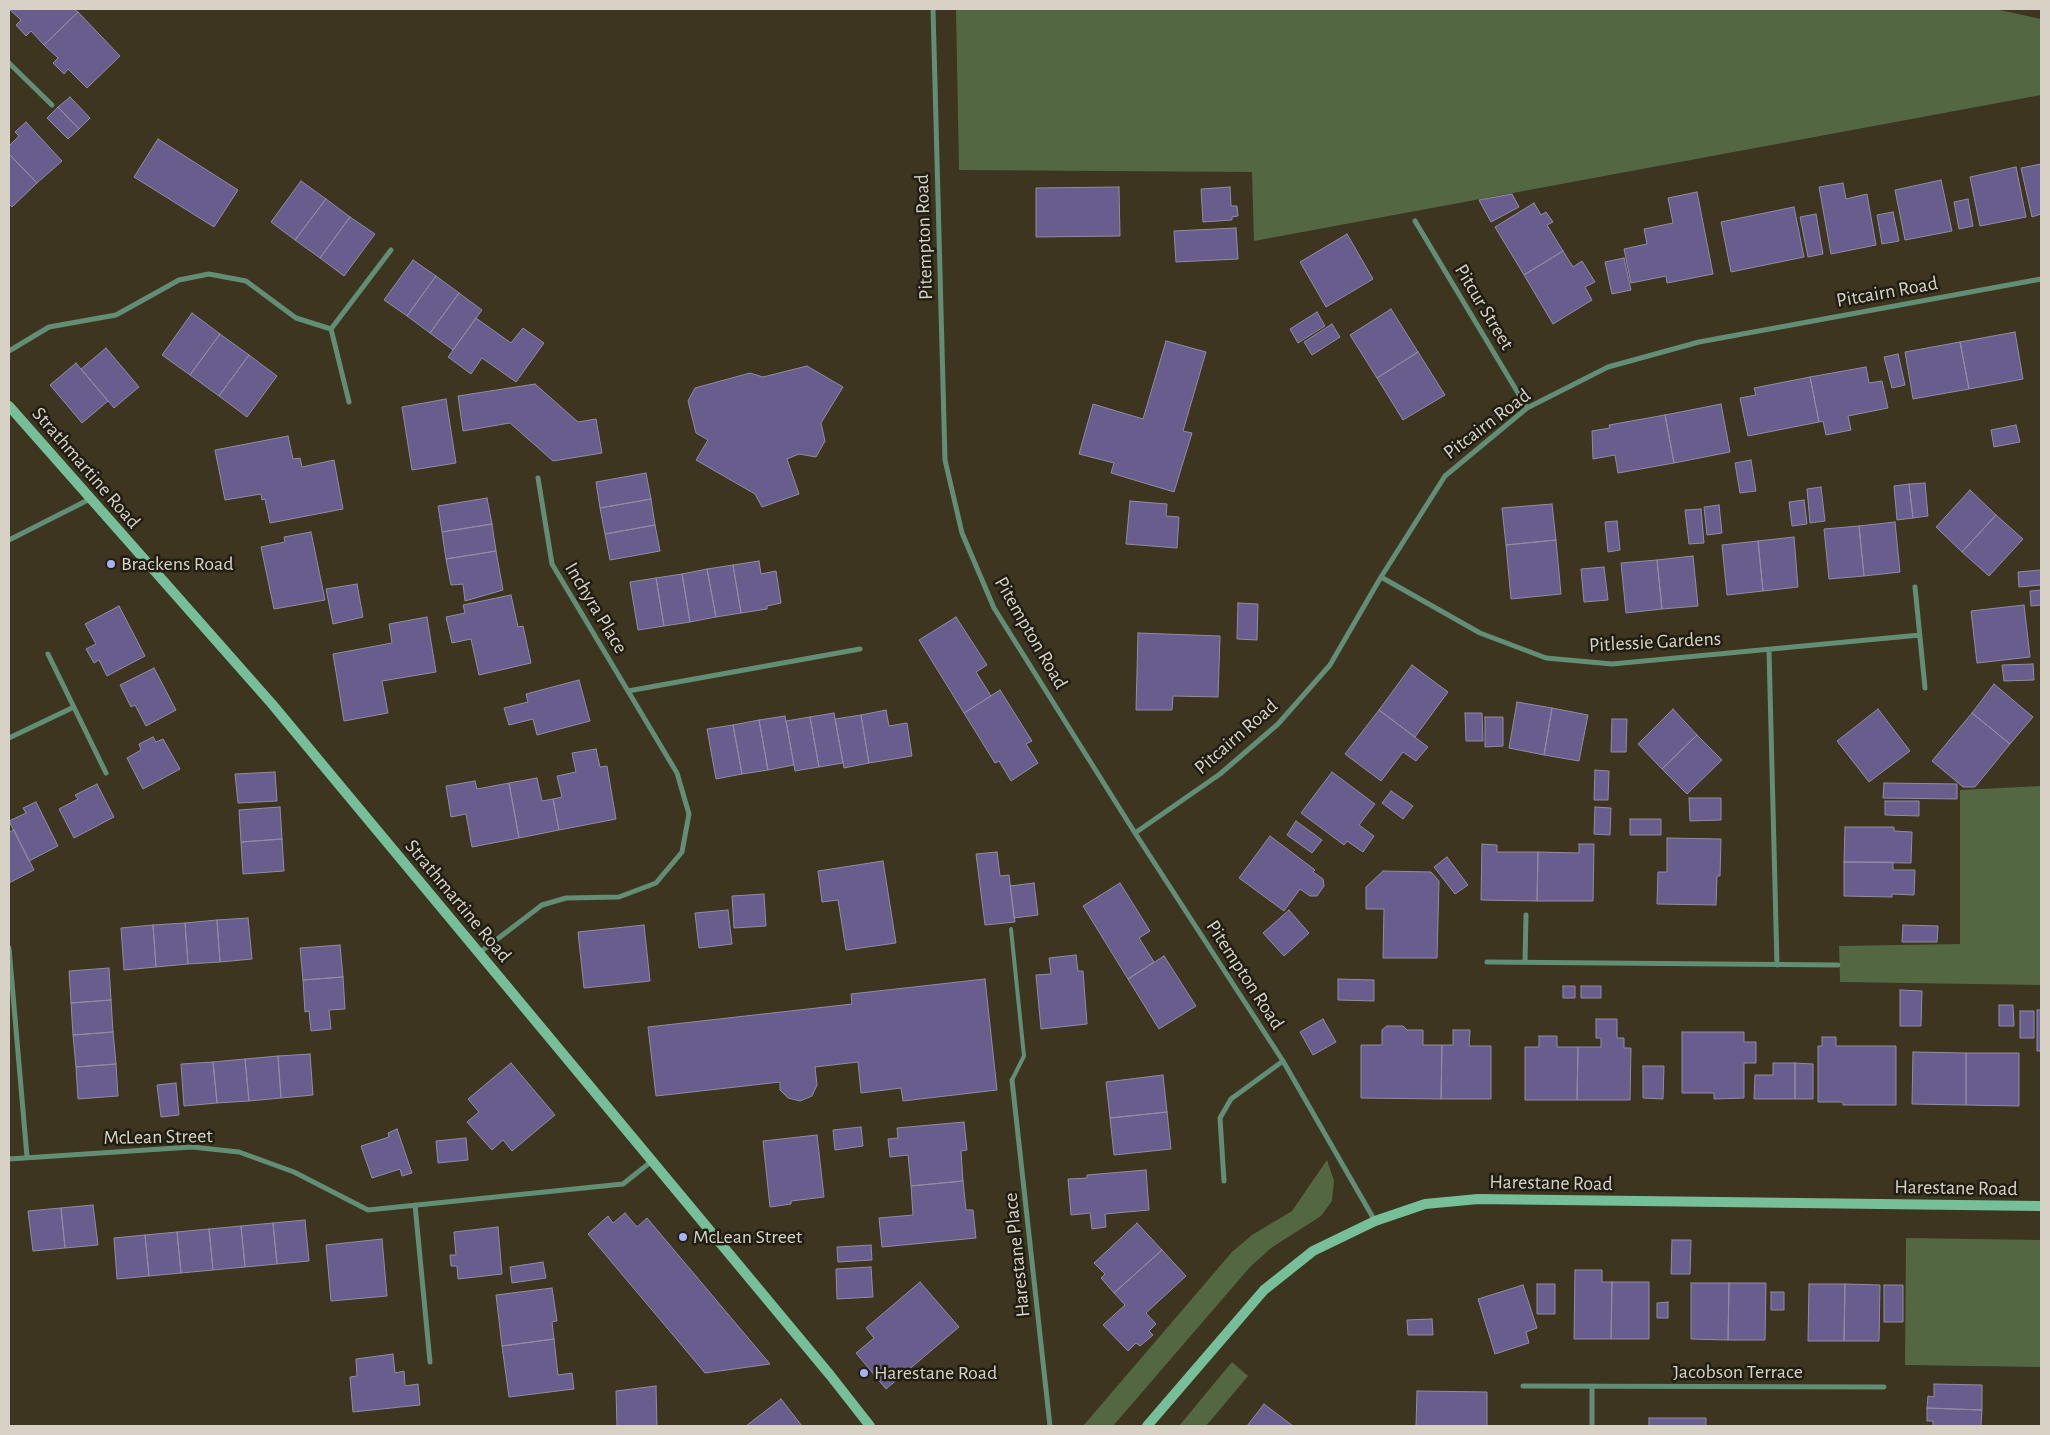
<!DOCTYPE html>
<html>
<head>
<meta charset="utf-8">
<style>
  body { margin:0 }
  #map { position:relative; width:2050px; height:1435px; overflow:hidden; background:#3d351f; font-family:"Alegreya Sans",sans-serif }
  canvas { display:block }
  .frame { position:absolute; inset:0; border:10px solid #d7d2c5; pointer-events:none }
</style>
</head>
<body>
<div id="map">
<canvas width="2050" height="1435"></canvas>
<div class="frame"></div>
</div>
<script>
const context = document.querySelector('canvas').getContext('2d');
context.lineJoin = 'round';
function fill(path, color) { context.fillStyle = color; context.fill(path, 'evenodd'); }
const poly = rows => new Path2D(rows.map(r => 'M' + r).join(''));
function stroke(path, color, width, dash) { context.strokeStyle = color; context.lineWidth = width; context.lineCap = dash ? 'butt' : 'round'; context.setLineDash(dash || []); context.stroke(path); }
function write(font, color, halo, rows, align = 'center') {
  context.font = font + ' "Alegreya Sans",sans-serif'; context.lineWidth = 5; context.setLineDash([]); context.textBaseline = 'middle'; context.strokeStyle = halo; context.fillStyle = color; for (const [text, x, y, turn = 0] of rows) {
    context.save(); context.translate(x, y); context.rotate((+turn || 0) * Math.PI / 180); context.textAlign = isNaN(turn) ? turn : align; if (halo) context.strokeText(text, 0, 0); context.fillText(text, 0, 0); context.restore();
  }
}
const green = poly([
  [956,9,1995,9,2041,19,2041,95,1254,241,1252,172,959,170],
  [2041,786,2041,985,1840,982,1839,946,1960,944,1960,790],
  [1327,1160,1334,1181,1332,1201,1321,1216,1271,1248,1250,1267,1113,1426,1083,1426,1232,1252,1252,1235,1292,1211],
  [1906,1238,2041,1240,2041,1367,1905,1365],
  [1232,1362,1248,1376,1206,1426,1179,1426]
]);
const building = poly([
  [9,9,74,9,78,12,44,45,31,31,26,36,16,25,21,20,9,9],
  [78,12,120,56,87,88,68,69,64,74,53,63,58,58,44,45,78,12],
  [70,97,90,118,79,129,58,107,70,97],
  [58,107,79,129,68,139,47,118,58,107],
  [26,122,62,161,37,183,9,154,9,146,19,136,15,132,26,122],
  [158,139,238,190,214,227,134,177,158,139],
  [9,154,37,183,12,207,9,204,9,154],
  [2041,164,2041,214,2032,217,2021,168,2041,164],
  [2016,167,2026,217,1980,226,1970,177,2016,167],
  [1941,180,1952,231,1905,240,1895,190,1941,180],
  [301,181,326,199,295,240,271,222,301,181],
  [1843,183,1846,199,1867,194,1876,245,1831,254,1819,187,1843,183],
  [1119,187,1120,236,1036,237,1036,188,1119,187],
  [1230,187,1231,206,1237,206,1238,216,1232,217,1232,220,1203,222,1201,189,1230,187],
  [1697,192,1713,274,1667,283,1666,276,1631,283,1624,249,1647,244,1644,229,1673,223,1668,198,1697,192],
  [1512,194,1519,207,1491,222,1479,200,1512,194],
  [326,199,350,217,320,258,295,240,326,199],
  [1968,199,1973,226,1959,229,1954,202,1968,199],
  [1534,203,1541,215,1546,212,1553,222,1547,225,1563,251,1524,275,1495,227,1534,203],
  [1794,207,1804,257,1731,272,1721,222,1794,207],
  [1893,212,1899,241,1882,244,1877,215,1893,212],
  [1816,214,1823,254,1808,257,1800,217,1816,214],
  [350,217,375,234,344,276,320,258,350,217],
  [1236,228,1238,259,1176,262,1174,231,1236,228],
  [1347,234,1373,279,1326,307,1300,262,1347,234],
  [1563,251,1573,267,1582,261,1595,282,1585,287,1592,300,1553,324,1524,275,1563,251],
  [1624,258,1631,290,1612,294,1605,262,1624,258],
  [413,260,436,276,407,316,384,300,413,260],
  [436,276,459,293,430,333,407,316,436,276],
  [459,293,482,310,453,350,430,333,459,293],
  [1391,309,1418,352,1377,378,1350,335,1391,309],
  [1317,312,1325,326,1298,343,1290,329,1317,312],
  [192,313,220,334,190,375,162,355,192,313],
  [476,318,511,343,523,328,544,343,516,382,482,358,471,374,448,357,476,318],
  [1332,324,1340,337,1312,355,1304,342,1332,324],
  [2015,332,2023,379,1969,389,1960,342,2015,332],
  [220,334,249,355,219,396,190,375,220,334],
  [1166,341,1206,352,1183,431,1192,433,1174,492,1111,473,1114,463,1079,454,1093,404,1143,419,1166,341],
  [1960,342,1969,389,1913,399,1905,352,1960,342],
  [106,348,139,387,114,408,81,369,106,348],
  [1418,352,1445,395,1403,420,1377,378,1418,352],
  [1898,354,1905,385,1892,388,1884,357,1898,354],
  [249,355,277,376,247,417,219,396,249,355],
  [76,363,108,401,82,423,50,385,76,363],
  [807,366,843,387,821,423,825,441,816,457,799,454,787,459,799,494,762,507,755,494,696,460,708,440,696,433,688,401,695,388,750,373,763,377,807,366],
  [1866,367,1869,383,1882,381,1888,408,1848,416,1851,430,1826,435,1823,421,1819,422,1810,377,1866,367],
  [1810,377,1819,422,1748,436,1740,398,1756,395,1754,388,1810,377],
  [535,384,578,422,596,419,602,453,553,461,510,423,463,431,458,396,535,384],
  [446,399,456,463,412,470,402,407,446,399],
  [1721,404,1730,452,1674,463,1665,415,1721,404],
  [1665,415,1674,463,1618,473,1615,455,1593,459,1592,431,1610,428,1609,425,1665,415],
  [2016,425,2020,442,1994,447,1991,430,2016,425],
  [288,436,293,459,300,458,302,467,334,460,343,509,270,523,265,499,262,500,261,494,225,500,215,450,288,436],
  [1751,460,1756,491,1740,493,1735,463,1751,460],
  [646,473,651,499,600,508,596,482,646,473],
  [1925,483,1928,516,1913,518,1909,484,1925,483],
  [1909,484,1913,518,1897,520,1894,486,1909,484],
  [1821,487,1825,521,1810,523,1807,489,1821,487],
  [1970,490,1996,515,1962,552,1936,527,1970,490],
  [487,498,492,524,442,532,438,506,487,498],
  [651,499,655,525,605,534,600,508,651,499],
  [1804,500,1807,524,1792,526,1789,502,1804,500],
  [1130,501,1167,504,1166,516,1179,517,1177,548,1126,544,1130,501],
  [1552,504,1556,540,1506,545,1502,508,1552,504],
  [1719,505,1722,533,1707,535,1704,507,1719,505],
  [1701,509,1704,543,1689,544,1685,510,1701,509],
  [1996,515,2023,539,1989,576,1962,552,1996,515],
  [1617,521,1620,550,1608,552,1605,522,1617,521],
  [1895,522,1900,572,1864,576,1859,526,1895,522],
  [492,524,496,551,446,559,442,532,492,524],
  [655,525,660,551,610,560,605,534,655,525],
  [1859,526,1864,576,1829,579,1824,529,1859,526],
  [311,532,325,600,274,609,261,547,285,542,284,537,311,532],
  [1794,537,1798,587,1763,591,1758,541,1794,537],
  [1556,540,1561,594,1511,599,1506,545,1556,540],
  [1758,541,1763,591,1727,595,1722,545,1758,541],
  [496,551,503,590,465,601,463,584,451,585,446,559,496,551],
  [1693,556,1698,606,1662,609,1657,560,1693,556],
  [1657,560,1662,609,1626,613,1621,563,1657,560],
  [759,561,761,574,776,571,781,603,767,606,767,609,741,613,733,565,759,561],
  [733,565,741,613,716,617,707,569,733,565],
  [1604,567,1608,600,1584,602,1581,569,1604,567],
  [707,569,716,617,690,622,682,574,707,569],
  [2041,570,2041,585,2019,587,2018,572,2041,570],
  [682,574,690,622,664,626,656,578,682,574],
  [656,578,664,626,638,630,630,582,656,578],
  [357,584,363,617,333,624,326,589,357,584],
  [2041,590,2041,605,2031,606,2030,591,2041,590],
  [511,595,518,627,523,626,531,663,479,675,471,639,452,643,446,617,465,613,463,605,511,595],
  [1238,603,1258,604,1257,640,1237,639,1238,603],
  [2024,605,2030,657,1977,663,1971,611,2024,605],
  [119,606,145,656,107,676,99,660,94,663,86,649,96,644,85,624,119,606],
  [427,617,436,672,382,681,388,713,344,721,333,654,392,643,389,624,427,617],
  [956,617,987,665,976,672,991,696,964,713,919,640,956,617],
  [1138,633,1220,636,1218,697,1173,696,1172,710,1136,710,1138,633],
  [2033,664,2034,680,2004,681,2002,665,2033,664],
  [1412,665,1448,692,1415,737,1379,710,1412,665],
  [154,668,176,710,146,726,135,705,131,707,120,685,154,668],
  [579,680,590,721,537,735,533,719,509,725,504,708,528,702,526,694,579,680],
  [1994,684,2033,717,2010,744,1972,713,1994,684],
  [1000,690,1032,741,1026,744,1038,763,1011,781,999,761,995,763,964,713,1000,690],
  [1517,702,1552,708,1544,755,1509,748,1517,702],
  [1552,708,1588,715,1579,761,1544,755,1552,708],
  [1673,709,1697,735,1662,769,1638,744,1673,709],
  [1878,709,1910,751,1869,782,1837,741,1878,709],
  [886,710,889,726,907,723,912,756,869,763,861,715,886,710],
  [1379,710,1428,747,1416,761,1403,752,1381,781,1345,754,1379,710],
  [834,713,843,763,819,767,810,717,834,713],
  [1465,713,1482,713,1483,741,1466,741,1465,713],
  [1972,713,2010,744,1975,787,1963,787,1932,761,1972,713],
  [861,715,869,763,844,768,835,719,861,715],
  [785,716,794,765,768,770,759,720,785,716],
  [810,717,819,767,795,771,786,721,810,717],
  [1485,717,1503,717,1503,746,1485,747,1485,717],
  [1612,719,1627,719,1626,752,1611,752,1612,719],
  [759,720,768,770,742,774,733,725,759,720],
  [733,725,742,774,716,779,707,729,733,725],
  [1697,735,1722,760,1687,794,1662,769,1697,735],
  [153,737,156,742,163,739,180,769,143,789,127,758,141,750,139,744,153,737],
  [596,749,600,767,607,766,616,819,559,830,553,799,562,797,557,776,576,772,572,753,596,749],
  [1595,770,1609,771,1608,800,1594,800,1595,770],
  [275,772,277,801,238,803,235,774,275,772],
  [1332,772,1375,804,1359,825,1374,836,1363,852,1347,841,1344,845,1301,813,1332,772],
  [537,778,542,801,553,799,559,830,519,838,509,783,537,778],
  [475,781,477,789,509,783,519,838,472,847,466,814,451,817,446,786,475,781],
  [1884,783,1957,784,1957,799,1883,798,1884,783],
  [97,784,114,817,74,838,59,809,78,799,75,795,97,784],
  [1391,791,1413,806,1403,819,1382,803,1391,791],
  [1689,798,1721,798,1721,820,1690,821,1689,798],
  [1885,801,1919,801,1919,816,1885,815,1885,801],
  [36,802,58,846,29,861,9,821,26,813,23,808,36,802],
  [280,807,282,839,241,842,239,810,280,807],
  [1595,807,1611,808,1610,835,1594,834,1595,807],
  [1630,819,1661,819,1661,835,1630,835,1630,819],
  [1296,821,1322,840,1312,853,1287,835,1296,821],
  [1845,827,1894,827,1894,831,1912,832,1911,863,1844,862,1845,827],
  [14,830,34,870,9,883,9,832,14,830],
  [1270,836,1315,870,1313,872,1323,879,1324,886,1317,896,1310,896,1300,889,1284,911,1239,878,1270,836],
  [1667,838,1721,839,1720,876,1717,876,1716,905,1657,904,1658,872,1667,872,1667,838],
  [282,839,284,871,243,874,241,842,282,839],
  [1482,844,1497,845,1497,852,1538,852,1537,901,1481,900,1482,844],
  [1579,844,1594,844,1593,901,1537,901,1538,852,1579,853,1579,844],
  [997,852,1000,876,1009,875,1015,922,985,925,976,854,997,852],
  [1447,857,1468,885,1455,894,1434,867,1447,857],
  [883,861,896,943,846,950,838,900,822,902,818,871,883,861],
  [1844,862,1893,862,1893,870,1915,870,1914,895,1892,894,1892,897,1844,896,1844,862],
  [1383,871,1431,872,1439,881,1437,958,1383,958,1384,909,1366,909,1366,887,1383,871],
  [1034,883,1038,915,1014,918,1010,886,1034,883],
  [1120,883,1150,931,1139,938,1154,962,1128,979,1083,906,1120,883],
  [764,894,766,926,734,928,732,896,764,894],
  [728,910,732,944,699,948,695,913,728,910],
  [1289,910,1309,933,1284,956,1263,933,1289,910],
  [248,918,252,959,220,962,217,920,248,918],
  [217,920,220,962,188,964,185,923,217,920],
  [185,923,188,964,156,967,153,925,185,923],
  [153,925,156,967,124,970,121,928,153,925],
  [644,925,650,981,584,988,578,932,644,925],
  [1903,925,1938,926,1937,942,1902,942,1903,925],
  [340,945,343,977,303,980,300,948,340,945],
  [1076,955,1078,971,1083,971,1087,1024,1041,1029,1036,975,1051,974,1049,958,1076,955],
  [1164,956,1196,1006,1159,1029,1128,979,1164,956],
  [109,968,111,1000,71,1003,69,971,109,968],
  [343,977,345,1009,329,1010,331,1029,311,1031,309,1011,305,1012,303,980,343,977],
  [985,979,997,1090,903,1101,901,1088,861,1093,858,1062,815,1067,817,1085,812,1096,800,1101,788,1098,780,1090,780,1082,656,1096,648,1027,852,1004,851,994,985,979],
  [1338,979,1374,980,1374,1001,1338,1000,1338,979],
  [1563,986,1575,986,1575,998,1563,998,1563,986],
  [1581,986,1601,986,1601,998,1581,998,1581,986],
  [1900,990,1922,991,1921,1026,1900,1026,1900,990],
  [111,1000,113,1032,73,1035,71,1003,111,1000],
  [1999,1005,2013,1005,2014,1026,1999,1026,1999,1005],
  [2037,1010,2041,1010,2041,1051,2037,1051,2037,1010],
  [2020,1011,2034,1011,2034,1038,2020,1038,2020,1011],
  [1323,1019,1336,1042,1313,1055,1300,1032,1323,1019],
  [1596,1019,1617,1019,1617,1038,1624,1038,1624,1048,1631,1048,1630,1100,1577,1100,1578,1047,1601,1047,1601,1038,1596,1038,1596,1019],
  [1387,1026,1403,1026,1407,1030,1423,1030,1423,1045,1442,1045,1441,1099,1361,1098,1361,1045,1382,1045,1382,1030,1387,1026],
  [1453,1030,1470,1030,1469,1046,1491,1046,1491,1099,1441,1099,1442,1045,1453,1045,1453,1030],
  [113,1032,116,1064,76,1067,73,1035,113,1032],
  [1682,1032,1744,1032,1744,1042,1756,1042,1756,1063,1744,1063,1744,1098,1714,1099,1714,1093,1682,1093,1682,1032],
  [1539,1036,1557,1036,1557,1047,1578,1047,1577,1100,1525,1100,1525,1047,1539,1047,1539,1036],
  [1822,1037,1836,1037,1836,1046,1896,1046,1896,1105,1843,1105,1843,1102,1818,1102,1818,1046,1822,1046,1822,1037],
  [1913,1052,1966,1053,1966,1105,1912,1104,1913,1052],
  [1966,1053,2019,1053,2019,1106,1966,1105,1966,1053],
  [310,1054,313,1095,281,1098,278,1056,310,1054],
  [278,1056,281,1098,249,1101,245,1059,278,1056],
  [245,1059,249,1101,217,1103,213,1062,245,1059],
  [213,1062,217,1103,184,1106,181,1064,213,1062],
  [511,1063,555,1115,512,1151,503,1140,492,1150,467,1122,479,1112,468,1099,511,1063],
  [1773,1063,1795,1063,1795,1099,1754,1099,1755,1075,1773,1075,1773,1063],
  [1795,1063,1813,1064,1813,1099,1795,1099,1795,1063],
  [116,1064,118,1096,78,1099,76,1067,116,1064],
  [1643,1066,1664,1066,1663,1099,1643,1098,1643,1066],
  [1163,1075,1167,1112,1110,1118,1106,1082,1163,1075],
  [176,1083,179,1115,161,1117,157,1085,176,1083],
  [1167,1112,1171,1149,1114,1155,1110,1118,1167,1112],
  [964,1122,967,1150,961,1151,963,1181,911,1186,908,1155,890,1157,888,1139,898,1138,897,1128,964,1122],
  [861,1127,863,1146,835,1150,833,1130,861,1127],
  [397,1129,412,1173,402,1176,400,1169,372,1178,361,1146,389,1137,388,1133,397,1129],
  [817,1135,824,1197,791,1201,791,1204,770,1207,763,1141,817,1135],
  [466,1138,468,1160,438,1163,436,1141,466,1138],
  [1146,1170,1149,1210,1105,1214,1106,1227,1092,1229,1090,1213,1071,1215,1068,1179,1087,1178,1087,1175,1146,1170],
  [963,1181,966,1210,973,1210,976,1238,882,1247,879,1218,913,1215,911,1186,963,1181],
  [93,1205,98,1245,65,1248,61,1208,93,1205],
  [61,1208,65,1248,33,1251,28,1211,61,1208],
  [625,1213,637,1227,647,1218,770,1364,705,1373,588,1234,608,1216,613,1223,625,1213],
  [305,1220,309,1261,277,1264,273,1223,305,1220],
  [273,1223,277,1264,245,1267,241,1226,273,1223],
  [1137,1223,1162,1250,1114,1293,1101,1278,1105,1274,1094,1263,1137,1223],
  [241,1226,245,1267,213,1270,209,1229,241,1226],
  [498,1227,502,1274,458,1279,457,1266,451,1266,450,1255,456,1255,454,1232,498,1227],
  [209,1229,213,1270,181,1273,177,1232,209,1229],
  [177,1232,181,1273,149,1276,145,1235,177,1232],
  [145,1235,149,1276,117,1279,114,1238,145,1235],
  [382,1239,387,1296,331,1301,326,1245,382,1239],
  [1672,1240,1691,1240,1690,1274,1671,1274,1672,1240],
  [871,1245,872,1260,838,1262,837,1247,871,1245],
  [1162,1250,1186,1276,1146,1313,1156,1324,1149,1331,1153,1335,1140,1346,1136,1343,1128,1351,1103,1325,1125,1305,1114,1293,1162,1250],
  [543,1262,546,1278,512,1283,510,1267,543,1262],
  [871,1267,873,1297,837,1299,836,1269,871,1267],
  [1575,1270,1602,1270,1602,1282,1612,1282,1611,1339,1574,1339,1575,1270],
  [920,1282,959,1327,886,1389,856,1353,874,1338,866,1328,920,1282],
  [1612,1282,1649,1282,1649,1339,1611,1339,1612,1282],
  [1691,1283,1729,1283,1728,1340,1691,1339,1691,1283],
  [1729,1283,1766,1283,1765,1340,1728,1340,1729,1283],
  [1537,1284,1555,1284,1555,1314,1537,1314,1537,1284],
  [1809,1284,1845,1284,1844,1341,1808,1341,1809,1284],
  [1845,1284,1880,1285,1879,1341,1844,1341,1845,1284],
  [1523,1285,1537,1328,1526,1332,1529,1343,1495,1354,1478,1299,1523,1285],
  [1884,1285,1903,1285,1903,1322,1884,1322,1884,1285],
  [552,1288,557,1321,552,1322,554,1339,502,1346,496,1295,552,1288],
  [1771,1292,1784,1292,1784,1310,1771,1310,1771,1292],
  [1668,1302,1668,1318,1657,1318,1657,1303,1668,1302],
  [1432,1319,1433,1335,1408,1335,1407,1320,1432,1319],
  [554,1339,558,1375,572,1373,574,1389,509,1397,502,1346,554,1339],
  [393,1354,395,1373,404,1371,405,1386,418,1384,420,1405,353,1412,350,1377,357,1376,356,1359,393,1354],
  [1934,1384,1982,1385,1982,1410,1927,1408,1928,1396,1934,1397,1934,1384],
  [656,1386,657,1426,617,1426,616,1391,656,1386],
  [1417,1391,1487,1392,1487,1426,1416,1426,1417,1391],
  [781,1399,802,1426,746,1426,781,1399],
  [1264,1404,1293,1426,1247,1426,1264,1404],
  [1927,1408,1982,1410,1981,1426,1933,1426,1933,1421,1927,1421,1927,1408],
  [1649,1418,1706,1418,1706,1426,1649,1426,1649,1418]
]);
const lane = poly([
  [1011,929,1024,1056,1012,1080]
]);
const street = poly([
  [933,9,945,460,962,533,994,608,1135,833,1283,1061,1375,1221],
  [9,63,52,105],
  [1415,221,1527,408],
  [331,329,391,250],
  [9,351,49,327,116,315,179,280,209,274,246,281,296,318,331,329,349,402],
  [9,540,90,499],
  [1381,577,1480,633,1546,658,1612,664,1920,635],
  [1915,587,1925,688],
  [1769,650,1777,965],
  [48,654,106,773],
  [628,691,860,649],
  [9,738,74,707],
  [1135,833,1220,774,1278,724,1330,665,1381,577,1445,476,1527,408,1608,367,1699,342,2041,279],
  [9,948,27,1157],
  [479,953,542,905,566,898,619,897,656,883,682,852,689,814,677,773,552,564,538,478],
  [1487,962,1838,965],
  [1525,962,1526,915],
  [1012,1080,1050,1426],
  [9,1159,192,1147,239,1152,294,1172,368,1210,623,1184,652,1161],
  [1224,1181,1220,1118,1231,1099,1283,1061],
  [415,1205,430,1362],
  [1523,1386,1884,1387],
  [1592,1386,1592,1426]
]);
const secondary = poly([
  [9,406,272,704,830,1375,870,1426],
  [1147,1426,1264,1290,1313,1251,1375,1221,1425,1204,1478,1199,2041,1206]
]);
const markers = [
  [111,564,5,"#a7b1fc"],
  [683,1237,5,"#a7b1fc"],
  [864,1373,5,"#a7b1fc"]
];
const streetNames = [
  ["Pitempton Road",924,237,-92],
  ["Pitcairn Road",1887,292,-10],
  ["Pitcur Street",1484,307,59],
  ["Pitcairn Road",1487,424,-37],
  ["Strathmartine Road",86,468,49],
  ["Inchyra Place",596,608,59],
  ["Pitempton Road",1031,633,60],
  ["Pitlessie Gardens",1655,642,-3],
  ["Pitcairn Road",1236,737,-41],
  ["Strathmartine Road",458,901,50],
  ["Pitempton Road",1245,975,57],
  ["McLean Street",158,1137,-1],
  ["Harestane Road",1551,1183,1],
  ["Harestane Road",1956,1188,1],
  ["Harestane Place",1017,1255,-96],
  ["Jacobson Terrace",1738,1372]
];
const poiNames = [
  ["Brackens Road",121,564],
  ["McLean Street",693,1237],
  ["Harestane Road",874,1373]
];
fill(green, '#536742');
fill(building, '#695d8e');
stroke(building, '#918ca5', 1);
stroke(lane, '#618e75', 4);
stroke(street, '#618e75', 5);
stroke(secondary, '#77bf98', 10);
for (const [x, y, r, color] of markers) { const dot = new Path2D(); dot.arc(x, y, r, 0, 2 * Math.PI); context.fillStyle = color; context.fill(dot); stroke(dot, '#211d13', 2); }
write('20px', '#d7d2c5', '#211d13', streetNames);
write('20px', '#d7d2c5', '#211d13', poiNames, 'left');
</script>
</body>
</html>
